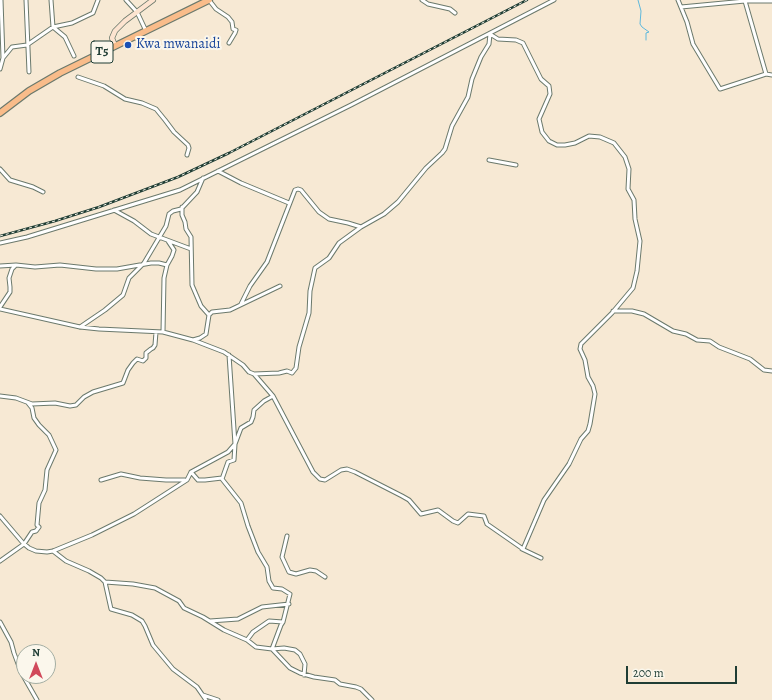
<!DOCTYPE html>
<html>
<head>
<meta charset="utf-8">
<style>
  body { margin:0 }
  #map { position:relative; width:772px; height:700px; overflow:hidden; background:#f7e9d4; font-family:Alegreya,serif }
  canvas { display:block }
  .north { position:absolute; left:16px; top:644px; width:40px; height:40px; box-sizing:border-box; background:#fbf7ec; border:1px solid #a3ada2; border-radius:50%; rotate:0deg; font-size:11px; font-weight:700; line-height:16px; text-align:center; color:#1f3d34 }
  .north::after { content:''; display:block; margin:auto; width:14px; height:18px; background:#d1495b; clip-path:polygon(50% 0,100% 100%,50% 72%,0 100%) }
  .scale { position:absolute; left:626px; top:666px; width:111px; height:18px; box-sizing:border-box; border:2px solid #1f3d34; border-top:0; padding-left:5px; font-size:12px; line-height:14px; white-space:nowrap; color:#1f3d34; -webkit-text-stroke:3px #fbf7ec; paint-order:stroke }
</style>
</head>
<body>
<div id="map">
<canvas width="772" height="700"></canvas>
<div class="north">N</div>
<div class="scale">200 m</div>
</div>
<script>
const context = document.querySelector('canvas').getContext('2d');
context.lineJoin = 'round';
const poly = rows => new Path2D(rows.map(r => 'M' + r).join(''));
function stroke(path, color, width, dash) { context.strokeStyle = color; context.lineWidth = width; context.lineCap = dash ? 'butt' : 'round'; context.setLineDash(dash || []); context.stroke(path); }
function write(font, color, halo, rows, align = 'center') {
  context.font = font + ' Alegreya,serif'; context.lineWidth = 4; context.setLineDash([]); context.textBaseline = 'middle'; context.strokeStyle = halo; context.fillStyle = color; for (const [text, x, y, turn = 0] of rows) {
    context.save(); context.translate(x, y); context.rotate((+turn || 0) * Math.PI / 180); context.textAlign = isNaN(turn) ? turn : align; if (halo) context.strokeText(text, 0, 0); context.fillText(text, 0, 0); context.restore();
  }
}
const stream = poly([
  [638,0,641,11,640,24,642,27,649,32,646,33,646,40]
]);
const street = poly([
  [1,0,3,58],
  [26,0,29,72],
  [51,0,53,27,65,37,74,56],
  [126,0,137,12,146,31],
  [209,0,216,9,228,17,232,22,233,29,236,30,235,33,229,43],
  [422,0,428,4,450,9,455,13],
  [678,0,687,22,693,44,720,89,766,74],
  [745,1,766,74,772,75],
  [681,7,745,1,772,1],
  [0,69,3,58,12,47,27,45,53,27,72,23,93,13,98,0],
  [78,77,104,86,125,99,142,103,156,109,165,120,174,132,188,145,189,148,187,155],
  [489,160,516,165],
  [0,169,10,180,33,187,43,192],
  [218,171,241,183,289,203],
  [182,207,182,215,185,222,186,229,191,237,192,285,201,306,209,315],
  [114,210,134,221,151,234,191,249],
  [0,243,27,237,180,190,351,105,554,0],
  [0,266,16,265],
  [241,304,250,286,267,262,295,190,298,189,301,190,319,212,329,219,348,223,361,227],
  [0,307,10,292,10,287,9,278,12,269,16,265,35,267,60,265,96,269,117,269,151,263,159,263,167,265],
  [0,309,80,327,99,329,163,332,193,340,224,352,243,365,249,372,254,374,273,396,313,472,320,479,325,480,341,470,347,469,355,472,402,496,409,500,421,514,438,510,453,521,458,523,468,514,484,516,487,524,523,549,544,500,569,464,581,439,588,431,590,424,595,394,593,386,588,377,585,360,580,349,581,344,612,313,633,288,637,271,640,241,635,219,634,200,628,189,629,169,625,157,614,143,600,137,589,136,575,143,565,145,557,145,549,141,542,132,539,119,550,94,549,86,541,79,523,43,516,40,498,39,490,34,489,44,481,57,472,79,468,97,452,126,445,149,442,153,426,168,398,202,384,214,361,227,339,243,329,258,315,268,310,291,309,313,299,347,296,368,292,373,287,371,279,373,254,374],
  [613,311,632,311,644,314,673,331,686,334,697,340,710,341,719,347,750,359,764,370,772,371],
  [80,327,105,310,123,295,129,278,144,263,166,226,169,214,173,211,181,209,197,192,203,178],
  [163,332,164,278,167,265,172,256,174,250,168,241],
  [193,340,200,338,206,334,209,315,212,312,230,310,280,286],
  [229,355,235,444,234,460,228,462,222,479,241,503,248,526,258,552,267,567,269,581,273,588,282,589,290,594,283,622,269,621,253,632,247,640],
  [0,396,16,398,32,404,55,403,70,406,76,405,84,397,93,392,123,383,128,370,133,363,137,359,143,361,146,358,146,353,151,349,153,348,155,345,156,332],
  [191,472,198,480,205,480,222,478],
  [101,480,121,474,140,478,166,480,185,480],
  [0,516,23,543,29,548,36,551,47,552,53,551,92,535,134,514,187,480,191,472,228,452,235,444,241,428,251,422,253,417,254,410,264,401,273,396],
  [287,536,282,557,289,572,296,574,310,570,316,571,325,577],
  [522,549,541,558],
  [53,551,66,561,89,571,101,578,105,582,111,609,132,615,142,621,145,626,153,645,173,669,197,687,206,700],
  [0,561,24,544,32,532,36,531,39,527,37,525,39,503,45,490,47,470,56,450,49,435,39,425,34,418,32,408,28,403],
  [105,582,133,584,155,588,179,601,184,608,203,617,224,630,247,640,256,647,272,649,284,648,295,650,300,654,305,664,304,675],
  [210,621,238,619,262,607,289,604],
  [0,622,11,642,14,653,21,672,37,700],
  [272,649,290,668,300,673,314,677,335,680,340,684,356,687,361,689,372,700],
  [272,649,281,625,283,622],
  [203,695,218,700]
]);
const secondary = poly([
  [115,46,112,38,115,31,125,21,153,0]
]);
const highway = poly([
  [0,113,29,91,60,73,209,0]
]);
const rail = poly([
  [0,236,55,221,99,207,178,177,229,153,527,0]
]);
const markers = [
  [128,45,4,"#1a4fb4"]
];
const shields = [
  [102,52,22]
];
const shieldNames = [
  ["T5",102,52]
];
const transitNames = [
  ["Kwa mwanaidi",136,45]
];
stroke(stream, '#5eb8dc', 1);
stroke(street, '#6b796c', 5);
stroke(secondary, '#6b796c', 6);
stroke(highway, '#6b796c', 8);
stroke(street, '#fff', 3);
stroke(secondary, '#fde4d0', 4.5);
stroke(highway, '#f9bc8a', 5.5);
stroke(rail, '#1f3d34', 2.5);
stroke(rail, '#fbf7ec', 1, [3]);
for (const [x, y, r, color] of markers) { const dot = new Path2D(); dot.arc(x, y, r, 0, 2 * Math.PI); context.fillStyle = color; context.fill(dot); stroke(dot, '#fbf7ec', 1.5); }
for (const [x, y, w] of shields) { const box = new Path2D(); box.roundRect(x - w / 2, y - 11, w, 22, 3); context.fillStyle = '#fbf7ec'; context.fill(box); stroke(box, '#1f3d34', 1); }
write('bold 13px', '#1f3d34', null, shieldNames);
write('14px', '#164399', '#fbf7ec', transitNames, 'left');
</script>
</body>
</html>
